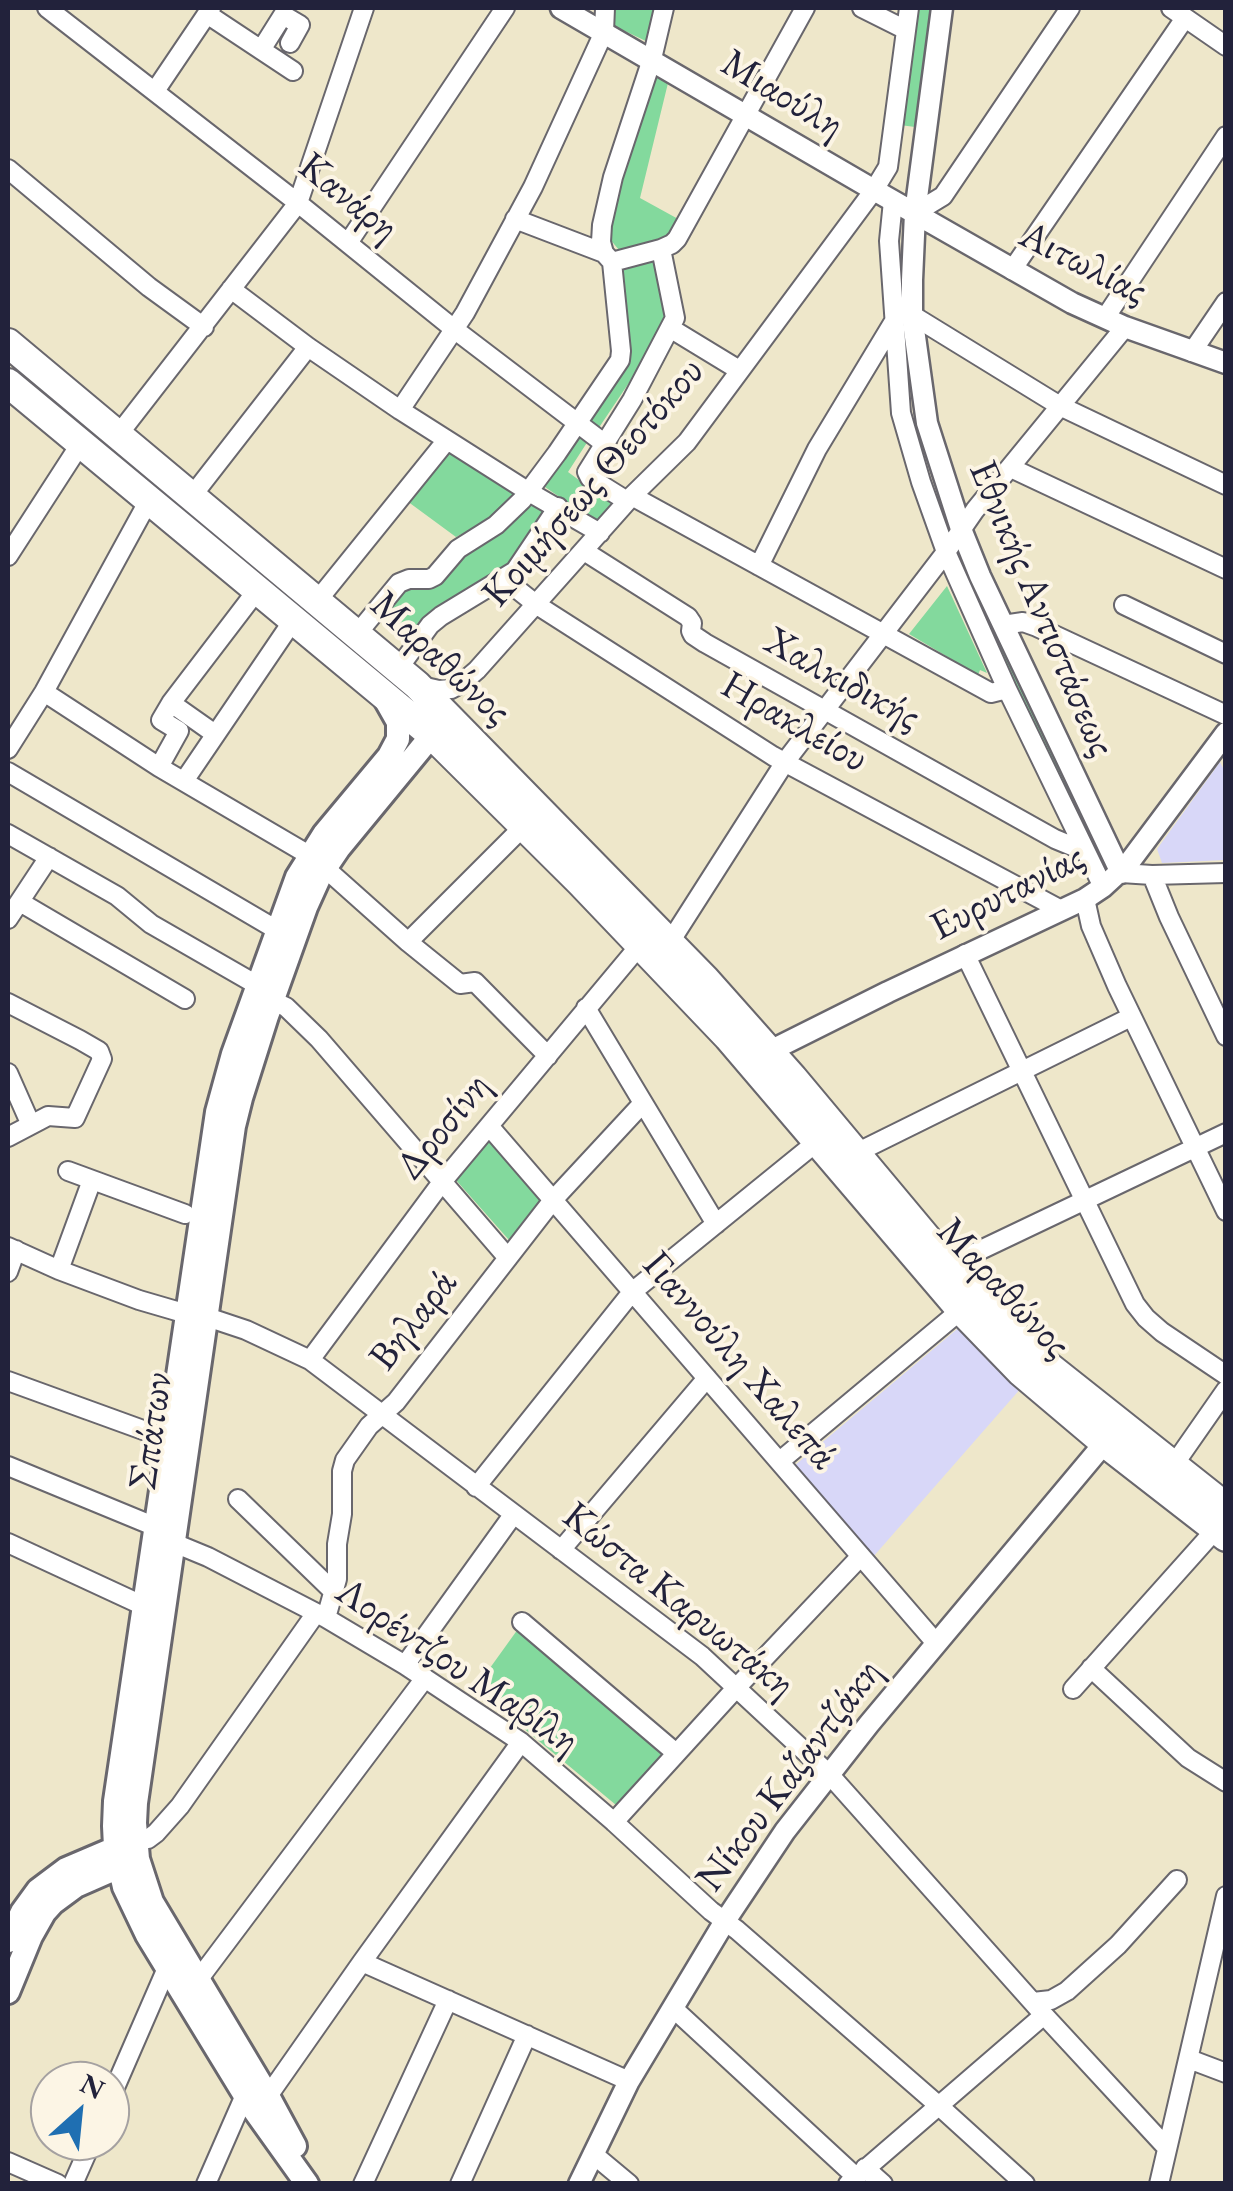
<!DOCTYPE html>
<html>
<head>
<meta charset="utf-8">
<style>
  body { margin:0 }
  #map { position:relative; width:1233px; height:2191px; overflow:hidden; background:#eee7ca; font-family:"EB Garamond",serif }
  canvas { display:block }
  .frame { position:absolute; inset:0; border:10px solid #22223b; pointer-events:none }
  .north { position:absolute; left:30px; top:2061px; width:100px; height:100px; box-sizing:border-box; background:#fcf5e5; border:2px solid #a5a1a1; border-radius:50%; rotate:27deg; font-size:28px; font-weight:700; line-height:40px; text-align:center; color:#22223b }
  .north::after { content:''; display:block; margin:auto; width:35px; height:45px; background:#1f6fb2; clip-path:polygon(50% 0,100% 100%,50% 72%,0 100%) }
</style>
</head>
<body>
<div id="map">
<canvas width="1233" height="2191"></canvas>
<div class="frame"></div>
<div class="north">N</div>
</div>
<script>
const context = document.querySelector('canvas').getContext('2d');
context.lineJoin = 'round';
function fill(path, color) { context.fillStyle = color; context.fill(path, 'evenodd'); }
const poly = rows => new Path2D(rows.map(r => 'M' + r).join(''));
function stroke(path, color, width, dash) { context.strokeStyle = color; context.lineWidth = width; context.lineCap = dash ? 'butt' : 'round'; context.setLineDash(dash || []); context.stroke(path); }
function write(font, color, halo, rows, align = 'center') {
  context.font = font + ' "EB Garamond",serif'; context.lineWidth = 8; context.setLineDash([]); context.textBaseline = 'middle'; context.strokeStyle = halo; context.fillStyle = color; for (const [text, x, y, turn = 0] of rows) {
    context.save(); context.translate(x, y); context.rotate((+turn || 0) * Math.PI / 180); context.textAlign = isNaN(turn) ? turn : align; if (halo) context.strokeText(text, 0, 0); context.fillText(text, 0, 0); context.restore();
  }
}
const built = poly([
  [1220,762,1225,772,1225,860,1162,863,1157,849],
  [962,1325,1022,1387,873,1557,794,1466]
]);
const green = poly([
  [609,8,660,8,650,43,610,24],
  [916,8,930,8,915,127,900,125],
  [643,68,668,83,640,198,680,220,672,237,619,250,609,238],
  [652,259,671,320,598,429,586,420,627,361,621,268],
  [576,435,588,441,568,472,613,505,596,522,542,485],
  [449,450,518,495,487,521,456,537,407,501],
  [534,498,550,509,506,568,433,611,408,638,380,615,398,594,467,549],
  [959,553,1101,858,1094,857,955,560],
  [947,586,987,673,980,670,978,675,909,634],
  [489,1138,541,1201,509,1240,455,1179],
  [518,1629,669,1751,616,1805,504,1712,472,1693]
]);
const minor = poly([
  [47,8,298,203,454,329,605,444],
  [862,8,906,30],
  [1171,8,1226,46],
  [207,14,293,71],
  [261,50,283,15,300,25,290,43],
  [155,91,211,8],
  [8,169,149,287,204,327],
  [893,201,889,241,901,413,921,482,946,552,1007,689,1103,887],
  [915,213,943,196,1070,8],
  [515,219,604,253],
  [348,243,505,8],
  [612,262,661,249,672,244,677,239,805,8],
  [1012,270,1185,18],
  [231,289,308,347,400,410,529,492,600,533],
  [912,315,1060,406,1226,485],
  [1105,318,1226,136],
  [670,328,739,370],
  [1192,352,1226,302],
  [400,410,465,313,533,187,604,32,605,8],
  [118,435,298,203,364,8],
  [1011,468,1226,569],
  [192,496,308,347],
  [632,496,991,693,1007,689],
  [627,501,590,478,587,472,632,400,675,318,661,249],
  [584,551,688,617,692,623,691,631,693,635,705,643,1055,839,1084,851],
  [8,556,81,443],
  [759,566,817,449,893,323],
  [503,578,537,605,773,756,1061,910],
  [317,601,447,440],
  [1124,605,1226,654],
  [1003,625,1023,622,1037,627,1226,715],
  [357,634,399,583,409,579,429,579,435,576,458,549,496,525,522,500,557,453,620,360,621,351,612,262,604,253,601,242,602,225,613,177,652,59,664,8],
  [398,669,430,625,441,616,515,571,558,507],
  [421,686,439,690,451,689,462,683,477,670,632,496,687,442,874,190,888,167,909,8],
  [44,692,159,767,309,855],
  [171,703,215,734],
  [8,749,44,692,149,500],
  [159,767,179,731,161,720,171,703,258,589],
  [8,772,277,930],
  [184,781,294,619],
  [8,834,117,896,151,924,257,985],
  [325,868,408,942,460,984,475,982,548,1056],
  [1121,873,1152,875,1226,873],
  [1152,875,1169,917,1226,1036],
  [1085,899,1091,926,1117,986,1226,1211],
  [20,902,185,999],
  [8,919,49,857],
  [408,942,524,826],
  [670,942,785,762,946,552,975,510,1125,327],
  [965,954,1135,1304,1146,1318,1162,1332,1226,1375],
  [273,1001,286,1007,319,1039,508,1258],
  [8,1003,80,1040,99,1051,102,1059,75,1118,48,1116,8,1137],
  [586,1008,716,1224],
  [8,1073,31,1125],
  [489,1126,936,1643],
  [856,1153,1131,1017],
  [68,1171,185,1214],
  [8,1247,59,1270,139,1300,187,1314],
  [949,1265,1226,1133],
  [59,1270,92,1180],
  [8,1272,16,1250],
  [207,1317,246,1330,310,1360,702,1656,829,1774,1044,2015,1167,2148],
  [310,1360,442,1182,640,945],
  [8,1381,154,1434],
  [780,1461,961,1310],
  [8,1466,156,1527],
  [1173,1466,1226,1390],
  [476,1487,632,1292,818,1141],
  [238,1499,334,1592],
  [8,1543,144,1606],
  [174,1543,208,1557,326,1618,405,1665,521,1742,614,1822,711,1911,737,1930,938,2105,1025,2184],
  [561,1550,707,1378],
  [326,1618,337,1579,337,1544,342,1514,342,1471,345,1460,369,1426,396,1402,553,1200,643,1103],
  [522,1622,676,1753],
  [405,1665,513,1515],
  [1091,1668,1188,1758,1226,1782],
  [1073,1689,1216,1529],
  [614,1822,737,1687,861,1556],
  [136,1840,148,1839,156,1833,180,1806,316,1613],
  [362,1962,629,2081],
  [198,1980,425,1678],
  [1033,2002,1051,2000,1067,1991,1118,1945,1177,1880],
  [673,2008,855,2176],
  [1189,2059,1226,2073],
  [268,2096,362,1962,521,1742],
  [110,2099,167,1968],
  [593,2154,629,2184],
  [8,2162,58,2184],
  [865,2168,883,2184],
  [73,2184,92,2141],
  [206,2184,245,2095],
  [363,2184,448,2000],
  [460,2184,527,2035],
  [848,2184,1044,2015],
  [1159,2184,1226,1896]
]);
const tertiary = poly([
  [561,8,874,190,1072,303,1125,327,1226,363],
  [942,8,915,213,912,280,912,315,927,423,961,529,980,576,1121,873],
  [759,1059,770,1051,888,992,1085,899,1103,887,1128,864,1226,733],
  [579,2184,629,2081,725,1921,785,1831,869,1724,1112,1434]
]);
const secondary = poly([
  [8,1941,22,1912,38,1890,66,1869,127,1843],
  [8,1992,31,1936,44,1913,53,1903,76,1886,133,1861],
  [295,2146,268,2096,152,1902,138,1859,135,1823,136,1803,234,1126,241,1098,267,1016,306,907,320,876,339,848,432,735,436,721],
  [307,2184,252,2107,147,1935,124,1887,115,1847,114,1826,115,1801,217,1112,233,1054,297,877,324,834,389,756,398,739,398,722,385,699]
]);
const primary = poly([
  [8,343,417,685,705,979,793,1078,966,1285,1038,1358,1226,1507],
  [8,383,432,735,581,883,728,1037,961,1310,1021,1372,1105,1443,1226,1537]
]);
const streetNames = [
  ["Μιαούλη",782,95,31],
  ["Κανάρη",348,198,39],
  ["Αιτωλίας",1083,264,27],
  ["Κοιμήσεως Θεοτόκου",594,483,-49],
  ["Εθνικής Αντιστάσεως",1041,609,67],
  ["Μαραθώνος",440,659,43],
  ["Χαλκιδικής",842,680,29],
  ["Ηρακλείου",794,723,30],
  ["Ευρυτανίας",1008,893,-27],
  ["Δροσίνη",444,1127,-51],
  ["Μαραθώνος",1003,1289,47],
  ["Βηλαρά",414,1321,-52],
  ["Γιαννούλη Χαλεπά",739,1361,49],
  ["Σπάτων",152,1431,-82],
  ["Κώστα Καρυωτάκη",678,1601,39],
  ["Λορέντζου Μαβίλη",457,1667,34],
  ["Νίκου Καζαντζάκη",790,1776,-53]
];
fill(built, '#d8d7f8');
fill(green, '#83d99d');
stroke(minor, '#69676d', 22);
stroke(tertiary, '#69676d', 25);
stroke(secondary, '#69676d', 28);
stroke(primary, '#69676d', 32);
stroke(minor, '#fff', 18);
stroke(tertiary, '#fff', 20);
stroke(secondary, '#fff', 22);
stroke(primary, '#fff', 28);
write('40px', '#22223b', '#fcf5e5', streetNames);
</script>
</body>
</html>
